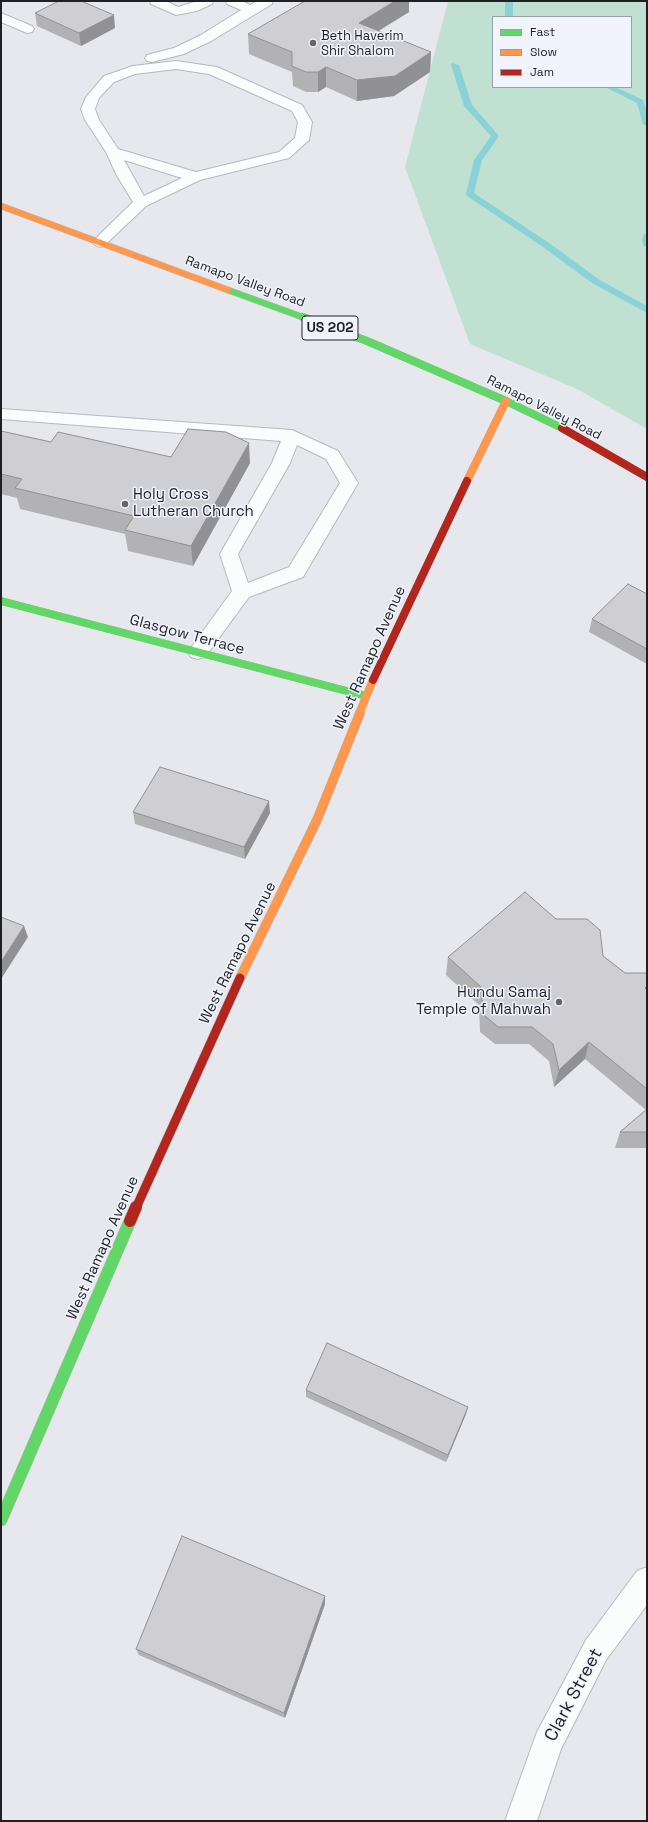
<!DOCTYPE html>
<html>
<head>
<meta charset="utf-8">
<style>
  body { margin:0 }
  #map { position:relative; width:648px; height:1822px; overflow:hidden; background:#e7e8ee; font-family:"Space Grotesk",sans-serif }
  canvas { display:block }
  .frame { position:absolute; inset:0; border:2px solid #1f2023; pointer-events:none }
  .legend { position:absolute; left:492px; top:16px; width:140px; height:72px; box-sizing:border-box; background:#f1f4fe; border:1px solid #9d9fa6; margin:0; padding:5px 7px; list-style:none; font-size:12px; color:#1f2023 }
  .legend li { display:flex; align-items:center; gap:8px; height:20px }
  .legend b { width:20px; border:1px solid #9d9fa6 }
</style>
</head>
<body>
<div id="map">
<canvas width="648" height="1822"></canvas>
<div class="frame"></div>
<ul class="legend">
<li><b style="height:5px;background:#63d668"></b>Fast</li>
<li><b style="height:5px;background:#ff974d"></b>Slow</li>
<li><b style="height:5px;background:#b3261e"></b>Jam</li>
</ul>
</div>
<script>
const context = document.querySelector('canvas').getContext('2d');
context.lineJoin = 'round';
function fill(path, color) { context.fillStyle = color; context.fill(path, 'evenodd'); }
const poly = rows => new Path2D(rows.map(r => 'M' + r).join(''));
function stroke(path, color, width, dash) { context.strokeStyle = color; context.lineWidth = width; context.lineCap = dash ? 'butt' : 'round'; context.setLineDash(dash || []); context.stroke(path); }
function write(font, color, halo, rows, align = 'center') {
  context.font = font + ' "Space Grotesk",sans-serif'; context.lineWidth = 3; context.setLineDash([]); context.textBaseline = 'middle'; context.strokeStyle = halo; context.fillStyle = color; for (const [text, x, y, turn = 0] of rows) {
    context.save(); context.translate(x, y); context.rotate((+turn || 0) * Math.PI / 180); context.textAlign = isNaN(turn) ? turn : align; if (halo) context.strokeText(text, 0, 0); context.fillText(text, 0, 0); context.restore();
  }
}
const green = poly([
  [448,1,647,1,647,429,577,389,470,344,405,167],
  [493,17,631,17,631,87,493,87]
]);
const stream = poly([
  [505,1,513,1,513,17,505,17,505,1],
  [452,63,459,65,472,105,499,136,482,160,474,193,552,245,598,279,647,306,647,313,592,283,546,249,467,196,466,194,474,160,491,136,464,106,451,65,452,63],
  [605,87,615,87,643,100,647,112,647,126,643,124,637,103,605,87],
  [644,234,647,234,647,248,643,245,642,239,644,234]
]);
const lane = poly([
  [150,1,166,1,178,7,197,1,213,1,212,4,197,11,176,15,151,4,150,1],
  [226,1,242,1,250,5,257,1,273,1,272,4,211,41,184,54,152,62,147,61,145,58,147,55,174,48,201,35,241,10,227,4,226,1],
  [1,13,32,26,34,29,32,32,27,33,1,22,1,13],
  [176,61,217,67,302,105,312,122,309,140,289,158,200,180,146,206,105,245,100,247,95,245,92,242,95,239,133,202,116,174,106,152,85,120,81,109,86,97,104,76,133,66,176,61],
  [176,69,209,74,292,111,298,122,295,138,279,152,196,172,118,149,99,120,95,109,99,98,114,82,135,74,176,69],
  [124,160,182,178,144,196,124,160],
  [1,409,292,430,338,451,358,483,303,577,249,597,205,657,198,659,191,657,188,652,232,591,220,554,272,463,281,441,1,419,1,409],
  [297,445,326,459,340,483,289,567,248,583,238,554,290,463,297,445]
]);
const street = poly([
  [647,1567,647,1605,606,1660,561,1749,537,1821,505,1821,537,1732,586,1640,637,1571,647,1567]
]);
const fastFar2 = poly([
  [228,290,305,318]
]);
const fastFar1 = poly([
  [303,317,367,341,506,401,562,428],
  [1,601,366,696]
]);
const fast = poly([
  [1,1520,130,1221]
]);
const slowFar2 = poly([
  [1,206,228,290]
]);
const slowFar1 = poly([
  [467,481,506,401],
  [359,714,373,680]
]);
const slow = poly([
  [240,978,317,820,360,713]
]);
const jamFar2 = poly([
  [562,428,647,477],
  [373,680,467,481]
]);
const jamFar1 = poly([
  [136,1208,240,978]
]);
const jam = poly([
  [130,1221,136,1207]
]);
const wall = poly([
  [409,12,379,31,431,52,430,72,394,96,357,101,326,87,318,92,306,92,293,86,292,72,249,54,248,34],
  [35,13,115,28,81,46,37,26],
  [1,431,51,442,171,457,250,463,193,566,128,551,125,534,20,509,17,498,1,494],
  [647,594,647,664,589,632,592,619],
  [133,812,270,813,245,859,135,824],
  [556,919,625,973,647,973,647,1148,615,1148,620,1132,646,1110,585,1059,554,1087,549,1061,529,1044,495,1044,480,1032,479,1005,446,975,448,957],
  [306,1390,466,1414,446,1462,306,1397],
  [325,1596,325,1604,285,1718,139,1655,136,1649]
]);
const shadedWall = poly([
  [395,1,409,1,409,12,358,43,359,23],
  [114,15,115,28,81,46,79,33],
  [431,52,430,72,394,96,357,101,357,80],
  [326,67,326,87,318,92,318,72],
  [249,443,250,463,193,566,191,546],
  [269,801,270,813,245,859,244,847],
  [24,926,28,937,1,979,1,962],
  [589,1042,585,1059,554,1087,559,1070],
  [468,1407,466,1414,446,1462,448,1455],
  [325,1596,325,1604,285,1718,284,1713]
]);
const building = poly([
  [59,1,81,1,114,15,79,33,35,13,59,1],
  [305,1,395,1,359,23,431,52,395,76,357,80,326,67,318,72,306,72,292,66,292,52,248,34,305,1],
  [188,429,226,432,249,443,191,546,125,530,134,516,15,488,22,479,1,474,1,431,51,442,58,432,171,457,188,429],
  [628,584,647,594,647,649,592,619,628,584],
  [160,767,269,801,244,847,133,812,160,767],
  [525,892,556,919,587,919,600,930,603,956,625,973,647,973,647,986,645,988,647,990,647,1089,589,1042,559,1070,553,1044,532,1027,498,1027,483,1014,481,987,448,957,525,892],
  [1,917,24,926,1,962,1,917],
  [647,1109,647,1132,620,1132,647,1109],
  [327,1343,468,1407,448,1455,306,1390,327,1343],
  [182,1536,325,1596,284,1713,136,1649,182,1536]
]);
const markers = [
  [313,43,4,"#65666a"],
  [125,504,4,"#65666a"],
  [559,1002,4,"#65666a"]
];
const farPoinames = [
  ["Beth Haverim",321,36],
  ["Shir Shalom",321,51]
];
const farStreetnames = [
  ["Ramapo Valley Road",245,282,20],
  ["Ramapo Valley Road",544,408,27]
];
const shields = [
  [330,328,56]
];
const shieldNames = [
  ["US 202",330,328]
];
const poiNames = [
  ["Holy Cross",133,495],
  ["Lutheran Church",133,512],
  ["Hundu Samaj",551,993,"right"],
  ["Temple of Mahwah",551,1010,"right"]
];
const streetNames = [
  ["Glasgow Terrace",187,635,15],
  ["West Ramapo Avenue",370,658,-66],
  ["West Ramapo Avenue",238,953,-64],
  ["West Ramapo Avenue",103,1248,-66]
];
const nearStreetnames = [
  ["Clark Street",574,1695,-62]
];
fill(green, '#c0e1d2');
fill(stream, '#8bd1d8');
stroke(lane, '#b8b9bd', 2);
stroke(street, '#b8b9bd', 2);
stroke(fastFar2, '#b8b9bd', 7);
stroke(fastFar1, '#b8b9bd', 8);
stroke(fast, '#b8b9bd', 13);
stroke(slowFar2, '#b8b9bd', 7);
stroke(slowFar1, '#b8b9bd', 8);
stroke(slow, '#b8b9bd', 10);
stroke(jamFar2, '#b8b9bd', 8);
stroke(jamFar1, '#b8b9bd', 10);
stroke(jam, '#b8b9bd', 13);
fill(lane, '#fbfcfc');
fill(street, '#fbfcfc');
stroke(fastFar2, '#63d668', 6);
stroke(fastFar1, '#63d668', 8);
stroke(fast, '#63d668', 12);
stroke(slowFar2, '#ff974d', 6);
stroke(slowFar1, '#ff974d', 8);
stroke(slow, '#ff974d', 9);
stroke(jamFar2, '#b3261e', 8);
stroke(jamFar1, '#b3261e', 9);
stroke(jam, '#b3261e', 12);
fill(wall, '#b2b2b5');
fill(shadedWall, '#919194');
fill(building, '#cfcfd3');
stroke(building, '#919194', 1);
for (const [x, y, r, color] of markers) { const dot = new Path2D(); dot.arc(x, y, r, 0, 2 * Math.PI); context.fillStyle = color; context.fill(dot); stroke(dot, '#f1f4fe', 1.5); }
write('13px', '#1f2023', '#f1f4fe', farPoinames, 'left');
write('13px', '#1f2023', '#f1f4fe', farStreetnames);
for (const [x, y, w] of shields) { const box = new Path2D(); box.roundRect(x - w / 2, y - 12, w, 24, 3); context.fillStyle = '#f1f4fe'; context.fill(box); stroke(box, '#1f2023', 1); }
write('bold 14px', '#1f2023', null, shieldNames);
write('15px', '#1f2023', '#f1f4fe', poiNames, 'left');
write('15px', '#1f2023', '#f1f4fe', streetNames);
write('18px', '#1f2023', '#f1f4fe', nearStreetnames);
</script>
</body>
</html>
